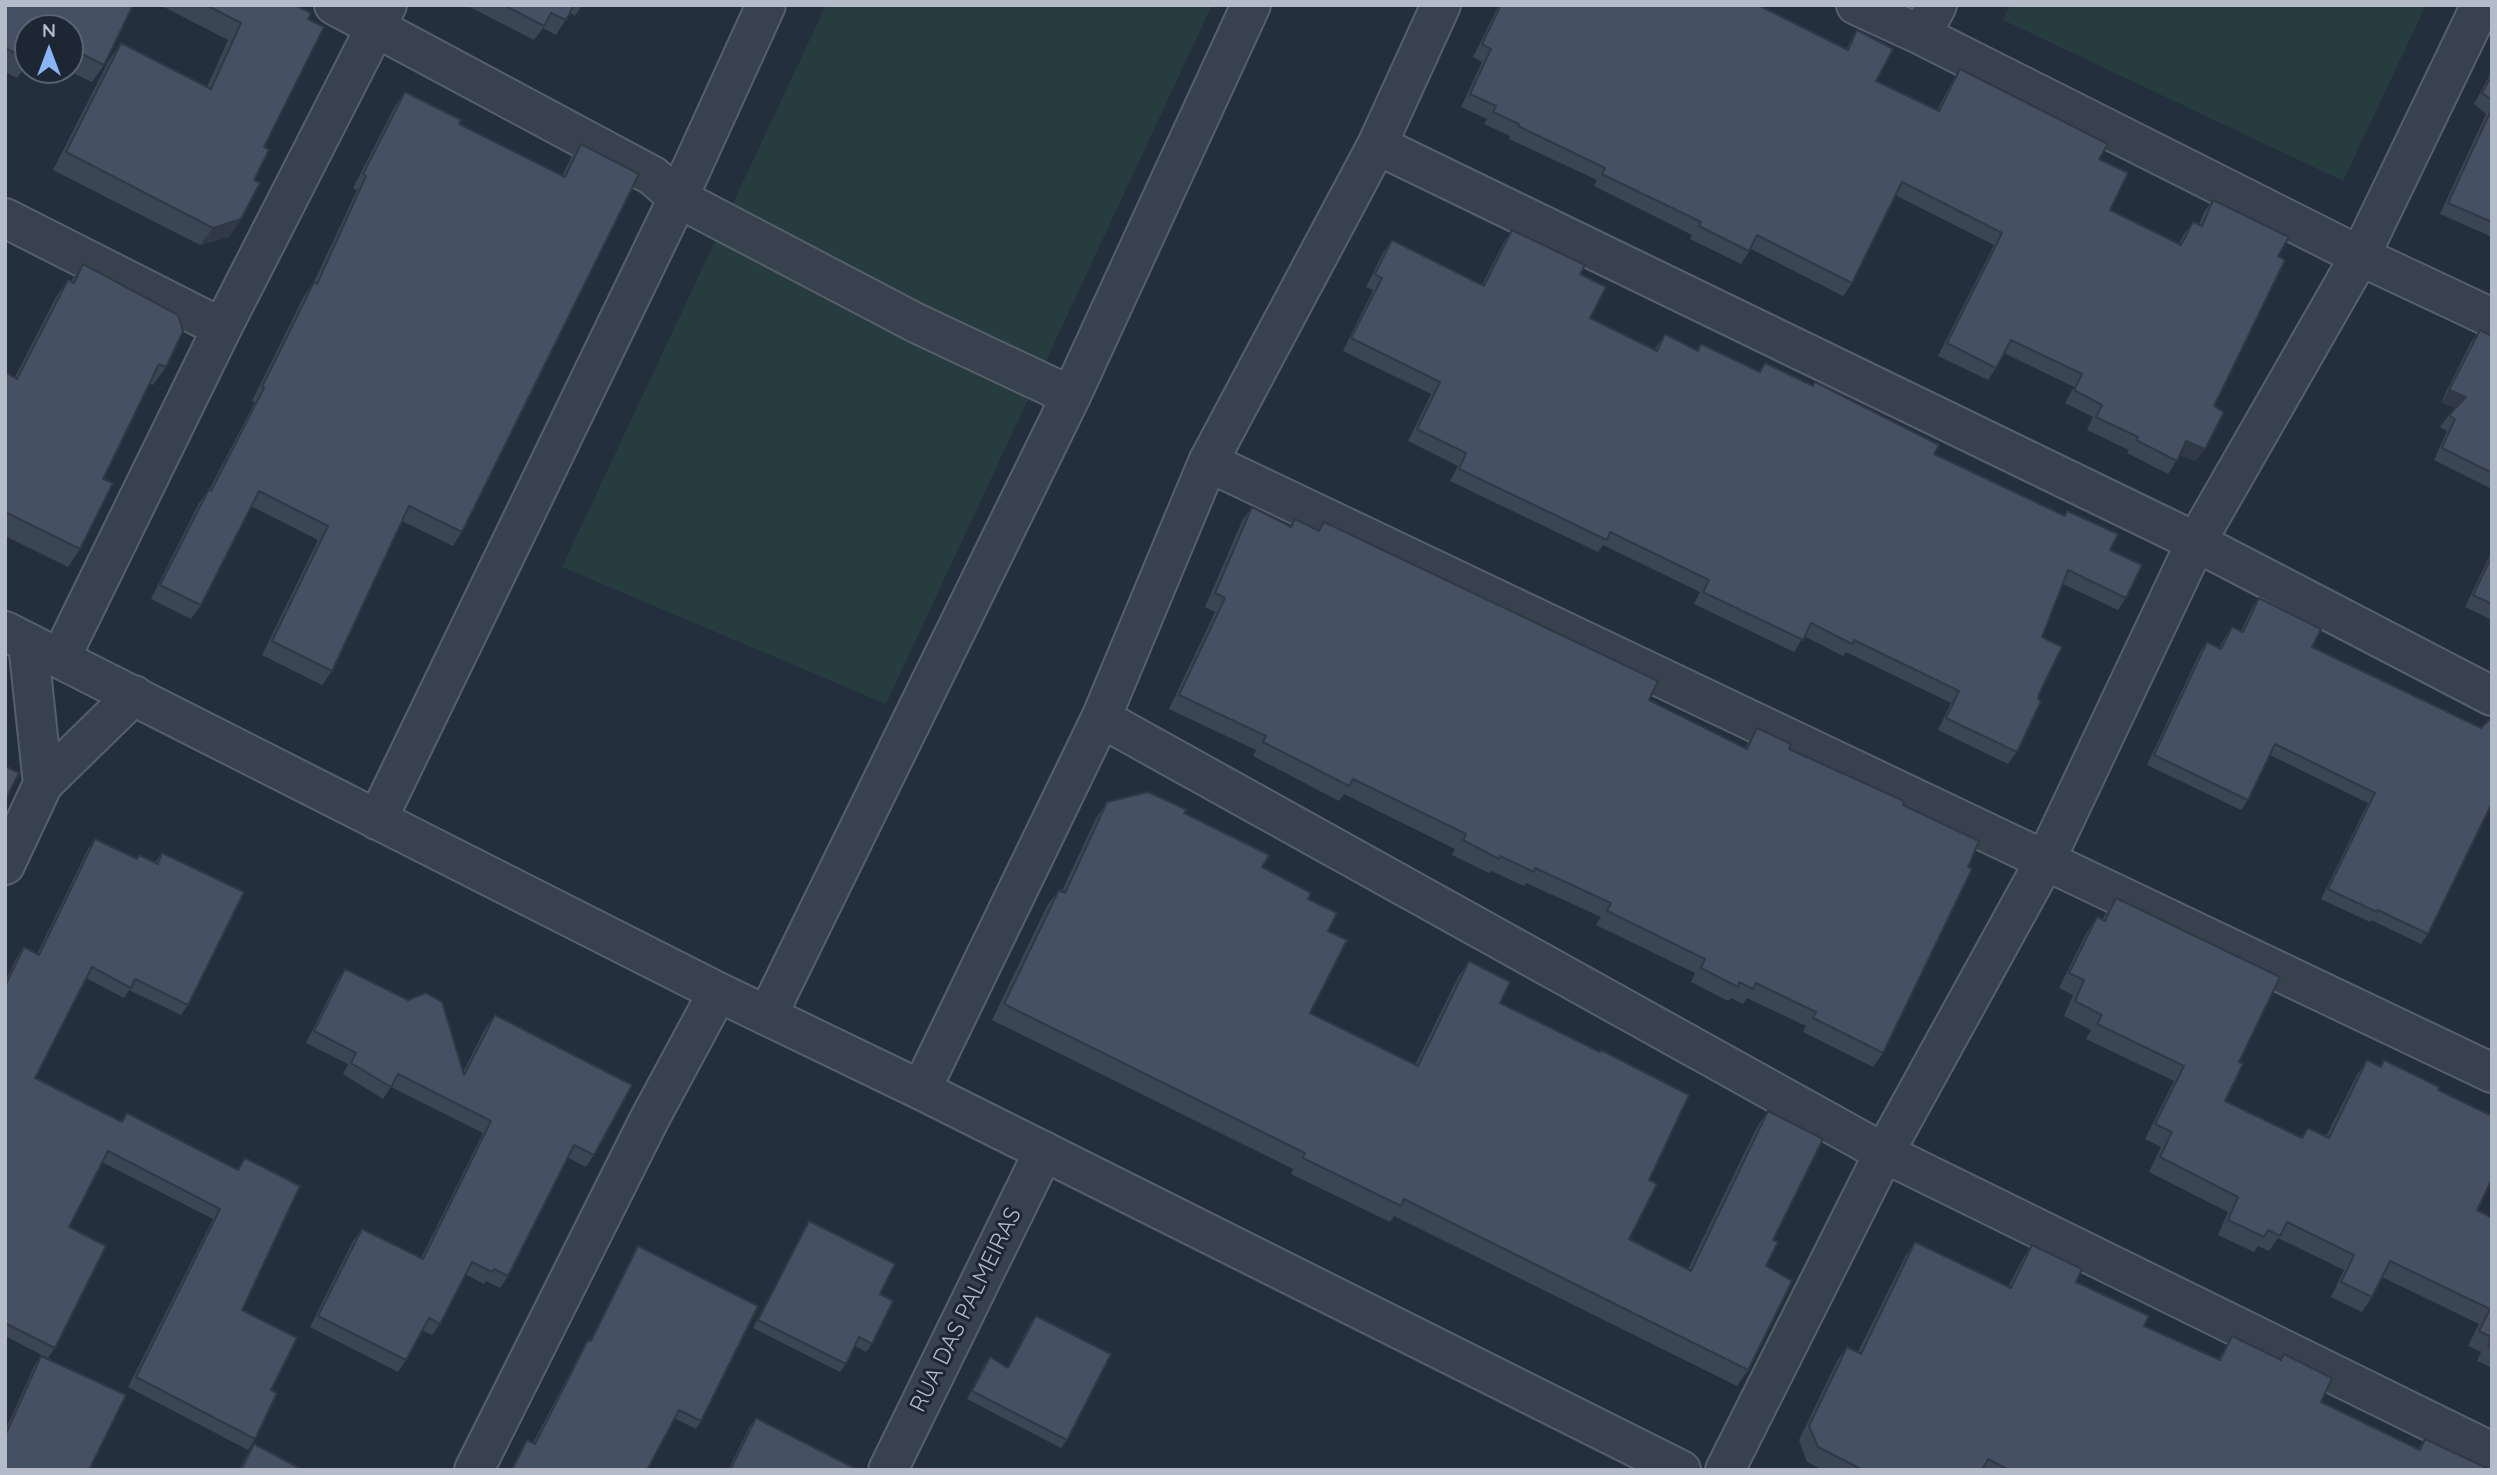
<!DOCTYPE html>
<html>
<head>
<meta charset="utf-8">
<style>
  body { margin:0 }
  #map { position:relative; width:2497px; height:1475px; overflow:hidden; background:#242f3e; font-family:Quicksand,sans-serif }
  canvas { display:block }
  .frame { position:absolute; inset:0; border:7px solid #b4bcc9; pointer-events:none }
  .north { position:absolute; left:14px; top:14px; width:70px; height:70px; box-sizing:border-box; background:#1d2633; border:2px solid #59626f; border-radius:50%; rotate:0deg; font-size:19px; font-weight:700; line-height:28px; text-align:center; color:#b4bcc9 }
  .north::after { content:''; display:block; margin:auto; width:24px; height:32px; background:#8ab4f8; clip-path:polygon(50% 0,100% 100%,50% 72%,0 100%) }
</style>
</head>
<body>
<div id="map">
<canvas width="2497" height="1475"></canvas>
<div class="frame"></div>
<div class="north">N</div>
</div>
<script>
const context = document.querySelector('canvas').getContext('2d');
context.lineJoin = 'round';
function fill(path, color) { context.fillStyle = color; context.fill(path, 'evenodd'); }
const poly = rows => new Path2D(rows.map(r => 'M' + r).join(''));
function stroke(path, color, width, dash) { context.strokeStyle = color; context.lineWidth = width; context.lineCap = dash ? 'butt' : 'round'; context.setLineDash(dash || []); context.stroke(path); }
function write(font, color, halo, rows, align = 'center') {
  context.font = font + ' Quicksand,sans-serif'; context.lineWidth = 6; context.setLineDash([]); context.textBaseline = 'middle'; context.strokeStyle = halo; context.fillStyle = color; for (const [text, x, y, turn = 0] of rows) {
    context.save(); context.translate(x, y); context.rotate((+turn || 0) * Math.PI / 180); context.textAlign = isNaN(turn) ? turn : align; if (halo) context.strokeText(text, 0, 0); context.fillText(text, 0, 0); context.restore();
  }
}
const green = poly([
  [826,5,1212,5,886,704,562,567],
  [2010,5,2426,5,2343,181,2003,20]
]);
const minor = poly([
  [334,5,653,176,678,198,916,323,1071,396],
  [1856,5,1921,35,2360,256,2492,318],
  [1921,35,1937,5],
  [1377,145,2196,542,2492,696],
  [5,218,222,328],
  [1208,462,2492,1073],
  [5,631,718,992,921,1090,1681,1470],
  [28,643,43,784],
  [60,659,222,328,387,5],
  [1101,718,1884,1153,2492,1452],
  [377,820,678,198,766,5],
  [5,865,43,784,134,695],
  [767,1016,1071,396,1251,5],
  [921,1090,1101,718,1208,462,1377,145,1441,5],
  [474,1470,650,1118,718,992],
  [888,1470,1044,1151],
  [1725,1470,1884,1153,2046,859,2196,542,2360,256,2481,5]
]);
const wall = poly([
  [5,5,133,5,104,65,92,82,67,70,70,70,70,28,28,28,28,63,17,78,5,72],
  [160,5,295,5,308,19,241,219,229,237,200,245,53,170,109,60,121,43,207,87,228,40],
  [466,5,582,5,575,16,570,13,556,35,543,28,534,40],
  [1499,5,1758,5,1846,49,1857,30,1876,81,1937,110,1952,82,1960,69,2099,159,2110,210,2179,244,2184,234,2193,222,2199,224,2204,212,2213,200,2278,256,2214,406,2196,461,2180,455,2168,474,2127,453,2129,450,2087,430,2093,417,2065,403,2074,387,2004,353,1996,368,1988,380,1938,356,1994,245,1895,195,1852,283,1843,296,1751,249,1741,264,1690,239,1692,235,1594,186,1597,180,1509,139,1510,136,1484,124,1487,119,1461,107,1482,62,1473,57],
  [2492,71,2492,237,2440,214,2486,114,2474,104],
  [405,92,459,124,562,176,571,158,581,144,462,532,453,546,402,521,332,671,322,685,262,655,318,540,251,506,201,605,191,619,151,599,199,503,209,490,255,402,252,401,304,296,314,282,357,190,353,188,395,106],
  [1512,230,1580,274,1590,318,1654,350,1665,334,1697,350,1701,344,1759,371,1765,363,1812,386,1815,382,1934,454,2064,516,2067,511,2110,550,2126,598,2118,610,2063,584,2042,637,2039,694,2017,752,2008,764,1938,730,1951,703,1846,652,1843,656,1804,636,1794,652,1694,604,1700,592,1603,545,1598,552,1450,481,1458,466,1408,441,1431,394,1343,351,1373,290,1366,287,1383,253,1392,240,1482,285,1504,242],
  [83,264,166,367,153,385,150,383,103,479,80,549,68,567,5,536,5,372,15,377,56,297,68,280,71,281],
  [2480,330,2492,336,2492,489,2434,460,2447,431,2440,427,2449,415,2456,408,2441,402,2471,342],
  [1252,507,1290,526,1295,519,1318,531,1324,522,1649,700,1745,748,1757,728,1789,749,1903,805,1883,1053,1873,1067,1803,1032,1806,1026,1747,998,1743,1004,1731,998,1728,1001,1691,982,1695,973,1596,925,1601,917,1526,883,1524,886,1491,871,1489,873,1452,855,1455,849,1344,794,1339,801,1253,756,1256,750,1169,709,1215,612,1205,607,1242,521],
  [2492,551,2492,620,2465,607],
  [2259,598,2312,647,2481,728,2428,934,2421,944,2371,920,2370,922,2321,899,2368,803,2270,755,2248,800,2241,810,2147,765,2200,652,2207,642,2219,648,2225,637,2232,627,2241,631,2252,608],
  [1107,802,1184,813,1308,899,1328,931,1310,1013,1415,1065,1458,977,1469,961,1500,1003,1649,1180,1629,1239,1688,1269,1757,1127,1768,1111,1773,1240,1766,1266,1748,1370,1737,1386,1394,1216,1390,1222,1291,1174,1293,1169,992,1020,1047,906,1059,890,1062,891,1096,818],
  [95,839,136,859,139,855,155,863,162,853,188,1005,181,1015,129,990,124,998,86,978,35,1078,121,1121,127,1113,237,1170,245,1158,242,1310,271,1390,255,1439,248,1450,128,1387,213,1219,102,1162,69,1227,55,1348,48,1358,5,1336,5,982,17,957,24,947,37,954,88,849],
  [2116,898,2239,1062,2225,1101,2301,1138,2308,1128,2326,1136,2357,1075,2367,1060,2380,1066,2384,1060,2438,1090,2477,1210,2492,1218,2492,1368,2477,1361,2481,1352,2468,1346,2479,1324,2382,1277,2372,1297,2362,1312,2331,1297,2344,1270,2278,1238,2269,1251,2258,1246,2254,1252,2218,1235,2228,1212,2149,1172,2161,1147,2145,1139,2174,1081,2086,1039,2091,1030,2064,1016,2073,995,2059,988,2087,932,2097,917,2102,920],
  [345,969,463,1072,486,1027,495,1015,594,1155,586,1167,567,1157,508,1276,500,1288,486,1281,484,1284,465,1274,440,1324,432,1335,422,1330,406,1360,398,1372,310,1327,353,1241,362,1229,421,1258,483,1133,391,1087,383,1099,343,1074,348,1064,306,1043,337,981],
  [809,1221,880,1294,872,1344,866,1352,855,1346,846,1364,840,1372,753,1328,804,1229],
  [1915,1242,2008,1287,2022,1260,2032,1245,2076,1282,2144,1326,2218,1360,2232,1336,2280,1360,2284,1354,2321,1402,2418,1449,2425,1439,2490,1470,2492,1468,2492,1470,1823,1470,1807,1462,1799,1440,1837,1361,1847,1347,1858,1352,1905,1257],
  [638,1246,701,1421,696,1429,674,1418,647,1470,511,1470,522,1448,527,1440,533,1443,583,1348,588,1340,590,1341,633,1254],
  [1036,1316,1067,1440,1061,1448,967,1399,984,1365,990,1357,1007,1368,1030,1324],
  [41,1356,5,1470,5,1431,35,1364],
  [756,1418,858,1470,728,1470,750,1426],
  [254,1444,303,1470,239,1470,247,1455]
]);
const shadedWall = poly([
  [241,219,229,237,200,245,213,228],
  [2449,390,2466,397,2458,409,2441,402],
  [2186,441,2205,449,2196,461,2177,454]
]);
const building = poly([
  [5,5,133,5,104,65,70,48,70,28,28,28,28,60,5,48,5,5],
  [206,5,295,5,311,13,308,19,324,27,264,147,269,150,254,180,260,183,241,219,213,228,66,152,121,43,211,89,241,23,206,5],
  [504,5,574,5,566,20,551,13,544,26,504,5],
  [1501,5,1758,5,1848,50,1857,30,1893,49,1876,81,1939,111,1960,69,2108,144,2099,159,2128,173,2110,210,2181,245,2193,222,2202,226,2213,200,2289,237,2278,256,2285,260,2214,406,2224,412,2205,449,2186,441,2177,461,2136,440,2138,437,2096,417,2102,405,2074,390,2082,374,2011,340,1996,368,1947,343,2002,233,1902,182,1852,283,1757,235,1749,251,1699,226,1701,222,1602,174,1605,168,1518,126,1519,124,1493,112,1496,106,1470,94,1491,49,1482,44,1501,5],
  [2492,75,2492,100,2482,93,2492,75],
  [405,92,461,120,459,124,565,177,581,144,639,174,462,532,409,506,332,671,272,641,328,526,259,491,201,605,160,585,209,489,211,491,264,388,262,387,314,282,317,284,366,176,363,174,405,92],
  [2492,108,2492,222,2448,203,2492,108],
  [1512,230,1585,265,1580,274,1606,287,1590,318,1657,351,1665,334,1698,351,1701,344,1760,372,1765,363,1813,386,1815,382,1939,445,1934,454,2065,516,2067,511,2118,534,2110,550,2142,565,2126,598,2068,570,2042,637,2062,647,2039,694,2038,699,2041,701,2017,752,1946,718,1959,691,1854,640,1852,644,1811,623,1803,640,1703,592,1709,580,1610,532,1607,540,1459,469,1466,453,1417,429,1440,382,1351,338,1382,278,1375,274,1392,240,1484,286,1512,230],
  [83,264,178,315,183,331,166,367,159,364,103,479,113,483,80,549,5,512,5,372,17,379,68,280,74,283,83,264],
  [2480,330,2492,336,2492,473,2442,448,2455,419,2449,415,2466,397,2449,390,2480,330],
  [1252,507,1291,527,1295,519,1319,531,1324,522,1658,681,1649,700,1747,749,1757,728,1791,744,1789,749,1904,801,1903,805,1979,841,1968,867,1972,869,1883,1053,1813,1018,1816,1012,1756,983,1753,989,1739,982,1738,987,1701,968,1705,959,1607,911,1611,903,1535,868,1534,872,1500,856,1499,859,1463,840,1466,834,1353,779,1349,786,1263,742,1266,736,1179,695,1225,598,1215,593,1252,507],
  [2492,556,2492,604,2473,595,2492,556],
  [2259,598,2321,629,2312,647,2481,728,2489,720,2492,721,2492,803,2428,934,2378,910,2377,912,2328,889,2375,793,2275,744,2248,800,2154,755,2207,642,2221,649,2232,627,2243,632,2259,598],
  [5,766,19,773,5,800,5,766],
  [1148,792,1187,810,1184,813,1269,855,1262,867,1311,893,1308,899,1337,913,1328,931,1347,940,1310,1013,1418,1066,1469,961,1510,982,1500,1003,1600,1052,1601,1050,1689,1095,1649,1180,1657,1184,1629,1239,1691,1271,1768,1111,1823,1139,1773,1240,1778,1242,1766,1266,1792,1281,1748,1370,1404,1199,1401,1206,1303,1158,1305,1153,1004,1004,1059,890,1065,893,1107,802,1148,792],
  [95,839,137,859,139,855,158,864,162,853,244,892,188,1005,135,979,131,988,92,967,35,1078,122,1122,127,1113,238,1170,245,1158,300,1186,242,1310,297,1338,271,1390,277,1393,255,1439,136,1377,220,1209,108,1151,69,1227,106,1246,55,1348,5,1323,5,986,24,947,39,955,95,839],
  [2116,898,2280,977,2239,1062,2243,1064,2225,1101,2302,1138,2308,1128,2329,1138,2367,1060,2381,1067,2384,1060,2439,1087,2438,1090,2492,1116,2492,1179,2477,1210,2492,1218,2492,1348,2488,1346,2491,1337,2479,1331,2490,1309,2390,1261,2372,1297,2341,1282,2354,1255,2287,1222,2280,1236,2268,1230,2264,1237,2228,1220,2238,1197,2160,1157,2172,1132,2155,1124,2184,1066,2097,1024,2102,1015,2075,1001,2084,980,2069,973,2097,917,2105,921,2116,898],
  [345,969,408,1000,426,993,442,1002,464,1075,495,1015,632,1085,594,1155,574,1145,508,1276,494,1269,492,1272,472,1262,440,1324,429,1318,406,1360,318,1316,362,1229,423,1259,491,1121,398,1074,391,1087,351,1063,356,1053,314,1031,345,969],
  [809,1221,895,1264,880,1294,893,1301,872,1344,859,1337,846,1364,758,1320,809,1221],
  [1915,1242,2011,1288,2032,1245,2082,1269,2076,1282,2149,1316,2144,1326,2220,1360,2232,1336,2281,1360,2284,1354,2332,1378,2321,1402,2420,1450,2425,1439,2491,1470,2009,1470,1988,1459,1982,1470,1863,1470,1818,1447,1809,1426,1847,1347,1861,1354,1915,1242],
  [638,1246,758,1306,701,1421,679,1410,647,1470,512,1470,527,1440,535,1444,588,1340,591,1341,638,1246],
  [1036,1316,1111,1354,1067,1440,972,1391,990,1357,1008,1368,1036,1316],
  [41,1356,126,1395,89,1470,5,1470,5,1436,41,1356],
  [756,1418,858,1470,730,1470,756,1418],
  [254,1444,303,1470,241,1470,254,1444]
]);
const streetNames = [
  ["RUA DAS PALMEIRAS",966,1310,-64]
];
fill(green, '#263c3f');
stroke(minor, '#565f6c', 42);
stroke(minor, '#38414e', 38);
fill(wall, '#3b4654');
fill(shadedWall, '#303945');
fill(building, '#455162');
stroke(building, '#303945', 2);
write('23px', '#b4bcc9', '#1d2633', streetNames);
</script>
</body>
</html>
